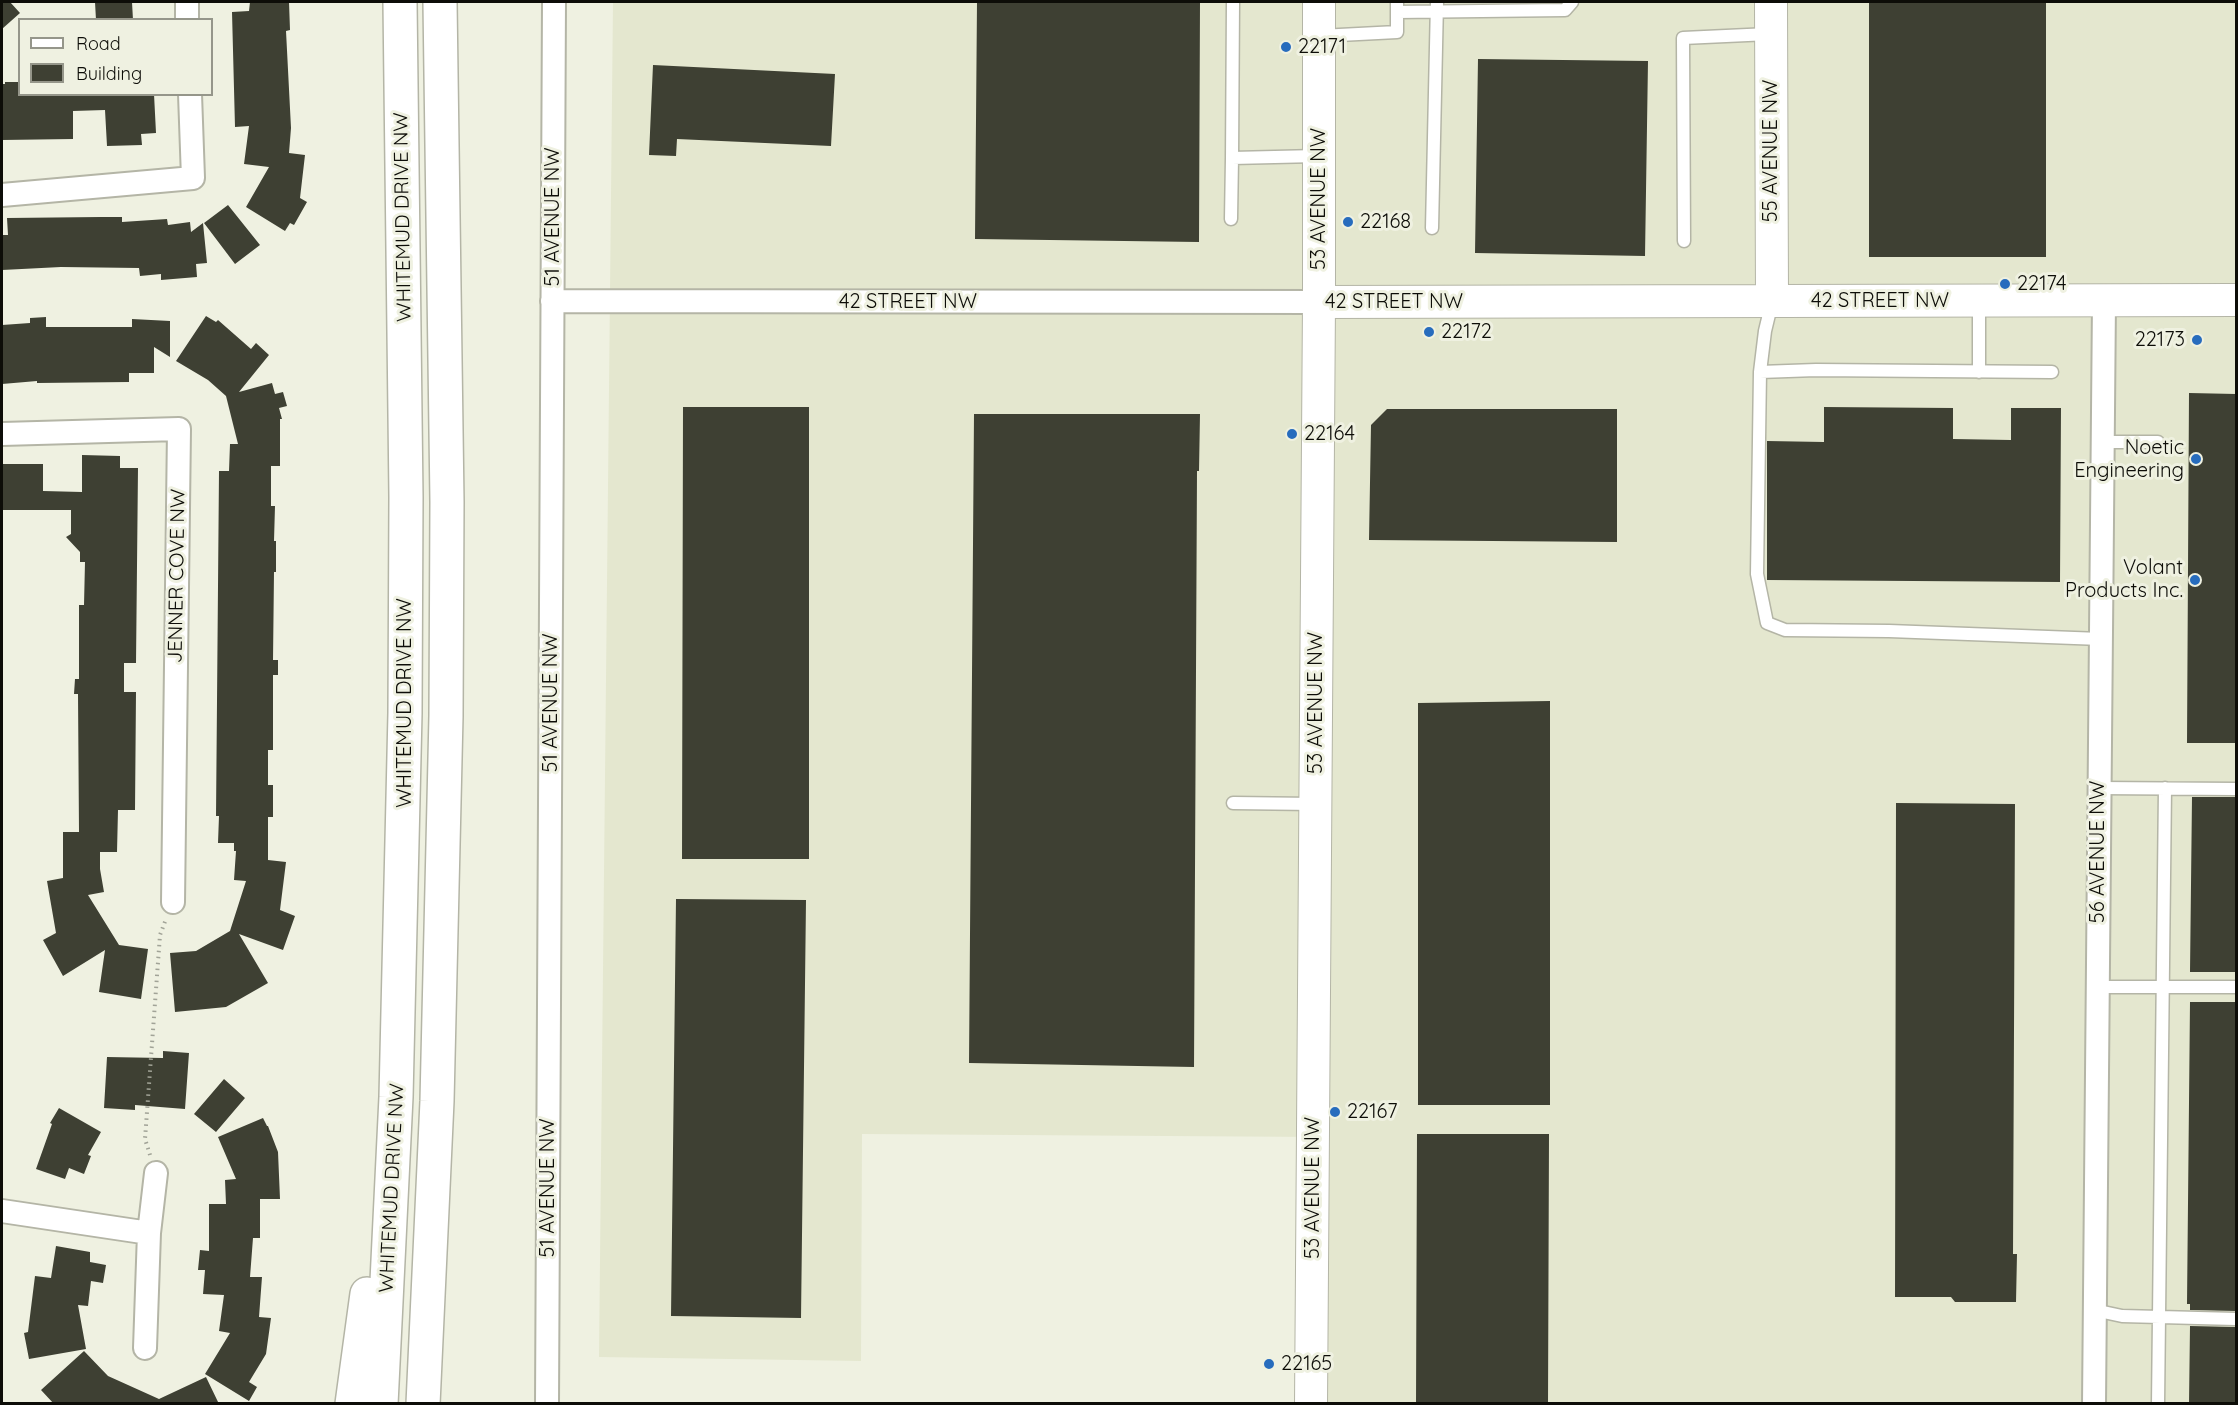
<!DOCTYPE html>
<html>
<head>
<meta charset="utf-8">
<style>
  body { margin:0 }
  #map { position:relative; width:2238px; height:1405px; overflow:hidden; background:#eff1e1; font-family:Quicksand,sans-serif }
  canvas { display:block }
  .frame { position:absolute; inset:0; border:3px solid #0d0d08; pointer-events:none }
  .legend { position:absolute; left:18px; top:18px; width:195px; height:78px; box-sizing:border-box; background:#eff1e1; border:2px solid #95968a; margin:0; padding:8px 10px; list-style:none; font-size:18px; color:#0d0d08 }
  .legend li { display:flex; align-items:center; gap:12px; height:30px }
  .legend b { width:30px; border:2px solid #95968a }
</style>
</head>
<body>
<div id="map">
<canvas width="2238" height="1405"></canvas>
<div class="frame"></div>
<ul class="legend">
<li><b style="height:8px;background:#fff"></b>Road</li>
<li><b style="height:16px;background:#3e4033"></b>Building</li>
</ul>
</div>
<script>
const context = document.querySelector('canvas').getContext('2d');
context.lineJoin = 'round';
function fill(path, color) { context.fillStyle = color; context.fill(path, 'evenodd'); }
const poly = rows => new Path2D(rows.map(r => 'M' + r).join(''));
function stroke(path, color, width, dash) { context.strokeStyle = color; context.lineWidth = width; context.lineCap = dash ? 'butt' : 'round'; context.setLineDash(dash || []); context.stroke(path); }
function write(font, color, halo, rows, align = 'center') {
  context.font = font + ' Quicksand,sans-serif'; context.lineWidth = 6; context.setLineDash([]); context.textBaseline = 'middle'; context.strokeStyle = halo; context.fillStyle = color; for (const [text, x, y, turn = 0] of rows) {
    context.save(); context.translate(x, y); context.rotate((+turn || 0) * Math.PI / 180); context.textAlign = isNaN(turn) ? turn : align; if (halo) context.strokeText(text, 0, 0); context.fillText(text, 0, 0); context.restore();
  }
}
const built = poly([
  [613,2,2236,2,2236,1403,1317,1403,1319,1137,862,1134,861,1361,599,1357]
]);
const building = poly([
  [2,2,10,2,20,13,2,29],
  [95,2,132,2,133,20,96,20],
  [250,2,289,2,290,30,286,31,291,128,289,153,305,155,300,198,307,202,294,225,290,223,285,231,246,207,269,167,244,164,249,126,235,127,232,12,249,11],
  [977,2,1200,2,1199,242,975,239],
  [1869,2,2046,2,2046,257,1869,257],
  [1478,59,1648,61,1645,256,1475,253],
  [653,65,835,74,831,146,677,139,676,156,649,155],
  [5,82,20,82,20,94,154,94,156,133,141,134,142,145,107,146,105,110,73,111,73,139,2,140,2,84,5,84],
  [228,205,260,245,235,264,204,223],
  [101,217,122,217,122,222,167,219,168,225,190,222,191,232,203,223,207,263,196,264,197,277,161,280,161,274,140,276,139,268,61,267,2,270,2,235,8,235,7,218],
  [206,316,216,322,218,320,251,349,256,343,269,355,239,392,272,383,275,394,283,392,287,406,279,408,282,419,280,419,280,466,271,466,271,506,275,506,274,541,276,541,276,572,274,572,273,660,278,660,278,675,273,675,273,750,268,750,268,785,273,785,273,817,268,817,268,860,286,862,280,910,295,916,283,950,239,934,268,983,226,1007,175,1012,170,953,196,951,230,931,246,881,234,880,236,851,234,851,234,843,218,843,219,816,216,816,219,471,229,471,230,444,238,444,226,396,208,380,176,361],
  [46,317,46,327,132,327,132,319,170,321,170,357,154,347,154,373,129,373,129,382,37,383,37,381,2,384,2,325,30,323,30,318],
  [2189,393,2236,394,2236,743,2187,743],
  [683,407,809,407,809,859,682,859],
  [1824,407,1953,408,1953,439,2011,440,2011,408,2061,408,2060,582,1767,580,1767,441,1824,442],
  [1387,409,1617,409,1617,542,1369,540,1371,425],
  [974,414,1200,414,1199,471,1197,471,1194,1067,969,1063],
  [82,455,120,456,120,468,138,468,136,663,124,663,124,692,136,692,135,810,118,810,117,852,100,852,100,869,104,892,88,895,119,945,148,949,141,999,99,992,105,950,63,976,43,940,56,933,47,881,63,878,63,832,79,832,78,694,74,694,75,679,79,679,79,605,84,605,85,562,80,562,80,552,66,537,71,534,71,510,2,510,2,464,43,464,43,491,82,492],
  [1550,701,1550,1105,1418,1105,1418,703],
  [2192,797,2236,797,2236,972,2190,972],
  [1896,803,2015,804,2013,1254,2017,1254,2016,1302,1955,1302,1951,1297,1895,1297],
  [676,899,806,900,801,1318,671,1316],
  [2190,1002,2236,1002,2236,1311,2190,1310,2190,1304,2187,1304],
  [163,1051,189,1053,185,1109,135,1105,135,1110,104,1108,107,1057,163,1058],
  [224,1079,245,1098,216,1132,194,1114],
  [59,1108,101,1132,88,1155,91,1156,84,1174,69,1168,65,1179,36,1169,52,1124,50,1123],
  [263,1118,267,1126,268,1126,278,1152,280,1199,260,1199,260,1238,253,1238,250,1277,262,1277,259,1317,271,1318,266,1354,249,1382,257,1387,249,1401,205,1374,230,1333,219,1331,224,1295,203,1294,205,1270,198,1270,200,1250,209,1251,209,1204,226,1204,225,1180,236,1179,218,1137],
  [1417,1134,1549,1134,1548,1404,1416,1404],
  [56,1246,90,1252,90,1262,106,1265,103,1283,91,1281,88,1306,78,1305,86,1349,29,1359,24,1333,28,1332,35,1276,51,1278],
  [2190,1326,2236,1327,2236,1404,2189,1404],
  [84,1351,108,1376,159,1399,206,1377,219,1404,54,1404,41,1390]
]);
const path = poly([
  [150,1155,145,1139,160,935,166,919]
]);
const lane = poly([
  [1233,2,1232,158,1317,156],
  [1397,12,1565,10,1572,2],
  [1320,36,1397,32,1397,2],
  [1231,219,1232,158],
  [1432,228,1437,2],
  [1684,241,1683,38,1769,34],
  [1772,302,1765,331,1760,372,1757,574,1767,623,1785,630,1889,631,2101,639],
  [1979,302,1979,372],
  [1760,372,1816,370,2052,372],
  [2102,442,2158,442],
  [2099,788,2236,789],
  [1233,803,1314,804],
  [2097,987,2236,987],
  [2094,1310,2122,1316,2236,1319],
  [2158,1404,2165,788]
]);
const street = poly([
  [187,2,187,20],
  [2,195,193,178,190,94],
  [552,301,1319,302],
  [2,434,179,429,173,902],
  [2,1211,149,1233],
  [145,1348,149,1233,156,1173],
  [547,1404,554,2],
  [2094,1404,2104,301]
]);
const secondary = poly([
  [1771,2,1772,301],
  [1319,302,2236,300],
  [1311,1404,1319,302,1319,2]
]);
const highway = poly([
  [352,1404,367,1294],
  [381,1404,396,1097,405,713,406,497,400,2],
  [423,1404,437,1101,446,716,447,502,440,2]
]);
const markers = [
  [1286,47,6,"#276cbd"],
  [1348,222,6,"#276cbd"],
  [2005,284,6,"#276cbd"],
  [1429,332,6,"#276cbd"],
  [2197,340,6,"#276cbd"],
  [1292,434,6,"#276cbd"],
  [2196,459,6,"#276cbd"],
  [2195,580,6,"#276cbd"],
  [1335,1112,6,"#276cbd"],
  [1269,1364,6,"#276cbd"]
];
const poiNames = [
  ["22171",1298,47],
  ["22168",1360,222],
  ["22174",2017,284],
  ["22172",1441,332],
  ["22173",2185,340,"right"],
  ["22164",1304,434],
  ["Noetic",2184,448,"right"],
  ["Engineering",2184,471,"right"],
  ["Volant",2183,568,"right"],
  ["Products Inc.",2183,591,"right"],
  ["22167",1347,1112],
  ["22165",1281,1364]
];
const streetNames = [
  ["55 AVENUE NW",1771,151,-90],
  ["53 AVENUE NW",1319,199,-90],
  ["WHITEMUD DRIVE NW",403,217,-91],
  ["51 AVENUE NW",553,217,-90],
  ["42 STREET NW",1880,301],
  ["42 STREET NW",908,302],
  ["42 STREET NW",1394,302],
  ["JENNER COVE NW",177,576,-89],
  ["WHITEMUD DRIVE NW",405,703,-90],
  ["51 AVENUE NW",551,703,-90],
  ["53 AVENUE NW",1316,703,-90],
  ["56 AVENUE NW",2098,852,-90],
  ["WHITEMUD DRIVE NW",392,1188,-87],
  ["51 AVENUE NW",548,1188,-90],
  ["53 AVENUE NW",1313,1188,-90]
];
fill(built, '#e4e7cf');
fill(building, '#3e4033');
stroke(lane, '#b4b5a6', 15);
stroke(street, '#b4b5a6', 26);
stroke(secondary, '#b4b5a6', 34);
stroke(highway, '#b4b5a6', 36);
stroke(path, '#a1a397', 4, [1.5, 4.5]);
stroke(lane, '#fff', 12);
stroke(street, '#fff', 22);
stroke(secondary, '#fff', 32);
stroke(highway, '#fff', 33);
for (const [x, y, r, color] of markers) { const dot = new Path2D(); dot.arc(x, y, r, 0, 2 * Math.PI); context.fillStyle = color; context.fill(dot); stroke(dot, '#eff1e1', 2); }
write('20px', '#0d0d08', '#eff1e1', poiNames, 'left');
write('20px', '#0d0d08', '#eff1e1', streetNames);
</script>
</body>
</html>
